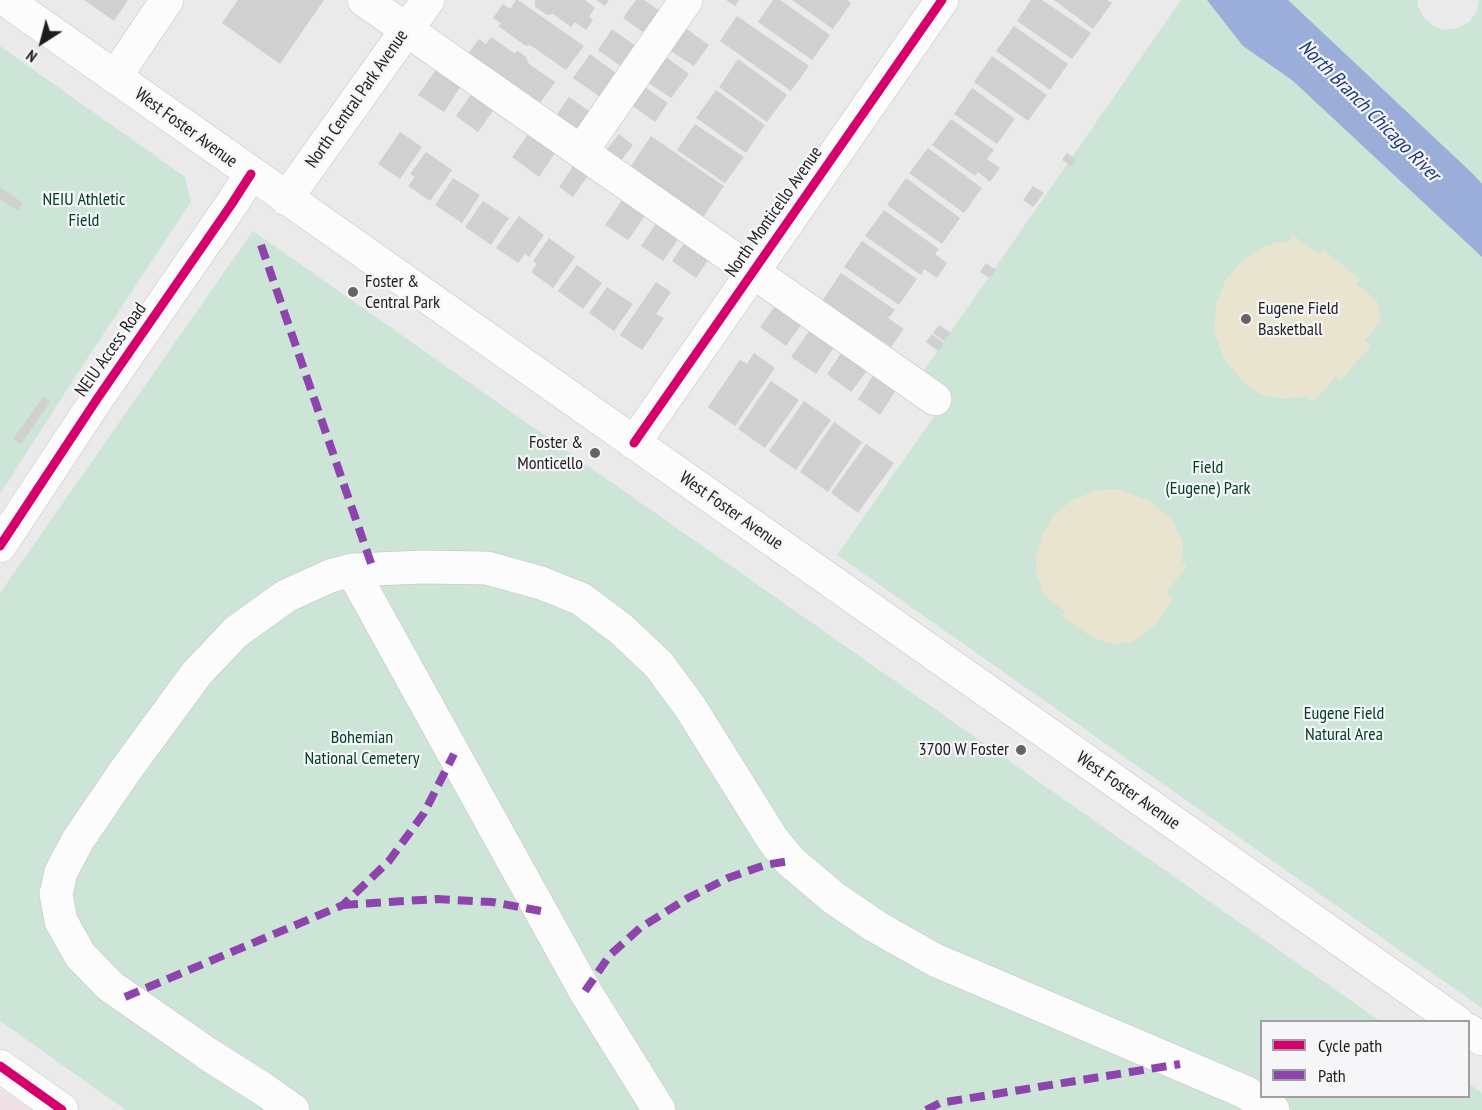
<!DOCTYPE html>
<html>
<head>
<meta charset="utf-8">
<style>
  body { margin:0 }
  #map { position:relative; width:1482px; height:1110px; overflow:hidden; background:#eaeaea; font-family:"PT Sans Narrow",sans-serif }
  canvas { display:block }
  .legend { position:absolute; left:1260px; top:1020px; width:210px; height:78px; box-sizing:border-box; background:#f6f6f9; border:2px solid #a0a0a2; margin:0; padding:8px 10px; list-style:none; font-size:18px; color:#1e1e1f }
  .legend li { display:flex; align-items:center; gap:12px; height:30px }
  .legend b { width:30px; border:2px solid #a0a0a2 }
  .north { position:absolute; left:12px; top:12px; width:60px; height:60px; -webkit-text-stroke:4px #f6f6f9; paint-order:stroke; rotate:216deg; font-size:16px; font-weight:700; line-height:24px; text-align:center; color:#1e1e1f }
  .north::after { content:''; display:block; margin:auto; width:21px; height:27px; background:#1e1e1f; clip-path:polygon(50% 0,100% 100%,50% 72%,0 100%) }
</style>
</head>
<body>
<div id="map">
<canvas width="1482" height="1110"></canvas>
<ul class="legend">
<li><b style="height:8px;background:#d6006c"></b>Cycle path</li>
<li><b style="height:8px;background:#8e44ad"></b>Path</li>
</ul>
<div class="north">N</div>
</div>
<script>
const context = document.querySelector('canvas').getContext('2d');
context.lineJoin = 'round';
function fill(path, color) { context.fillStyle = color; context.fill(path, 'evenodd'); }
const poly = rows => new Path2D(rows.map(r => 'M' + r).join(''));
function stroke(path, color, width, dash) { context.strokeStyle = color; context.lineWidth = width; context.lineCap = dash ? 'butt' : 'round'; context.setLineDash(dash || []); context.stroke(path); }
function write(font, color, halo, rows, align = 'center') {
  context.font = font + ' "PT Sans Narrow",sans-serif'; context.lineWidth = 4.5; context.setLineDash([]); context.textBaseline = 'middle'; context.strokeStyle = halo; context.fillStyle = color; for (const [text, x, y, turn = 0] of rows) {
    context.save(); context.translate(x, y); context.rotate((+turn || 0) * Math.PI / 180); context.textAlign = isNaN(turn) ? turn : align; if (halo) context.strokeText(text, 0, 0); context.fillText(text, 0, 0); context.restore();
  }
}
const education = poly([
  [0,1089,31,1110,0,1110]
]);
const green = poly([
  [1181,0,1418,0,1418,7,1424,18,1433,26,1444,30,1458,28,1469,22,1477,11,1479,0,1482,0,1482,1008,837,555,945,401,918,379],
  [0,46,185,177,191,202,77,374,0,494],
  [253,231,1380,1021,1262,1022,1262,1096,1468,1096,1469,1084,1482,1093,1482,1110,126,1110,0,1021,0,593]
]);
const sand = poly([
  [1293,235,1318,254,1323,249,1359,279,1356,284,1377,300,1381,321,1364,341,1371,346,1340,381,1335,377,1314,402,1306,396,1285,399,1262,395,1245,384,1225,360,1214,331,1216,304,1226,279,1244,260,1263,247,1279,242,1288,242],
  [1117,489,1148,500,1172,520,1183,542,1182,562,1187,565,1166,594,1173,599,1154,626,1142,636,1132,642,1116,644,1101,641,1087,634,1062,617,1065,611,1039,591,1042,587,1036,573,1036,557,1042,536,1053,515,1073,500,1094,491]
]);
const water = poly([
  [1207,0,1288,0,1473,174,1482,184,1482,257,1292,80,1243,46]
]);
const building = poly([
  [84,0,128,0,114,21],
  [238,0,324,0,280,64,222,23],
  [516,0,518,0,584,46,566,70,530,45,526,46,498,26,501,23,493,18,503,4,510,9],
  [535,0,585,0,595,8,589,17,593,20,586,30,575,22,571,27,553,14,547,15,535,7],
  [596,0,609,0,605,6],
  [636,0,644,0,663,13,647,35,623,18],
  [726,0,739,0,735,6],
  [773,0,780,0,830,35,812,60,758,22],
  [792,0,847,0,851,3,833,29],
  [1031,0,1042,0,1091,33,1072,59,1017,21],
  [1054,0,1107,0,1112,3,1093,29],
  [737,16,809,66,791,91,720,41],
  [1014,26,1068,64,1050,90,996,51],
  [684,27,709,45,694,66,669,50],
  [612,29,637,47,622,67,598,50],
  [491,37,514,53,518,51,526,57,529,64,555,82,538,106,467,55,479,39,486,44],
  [590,54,616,73,600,97,573,78],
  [665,56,689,74,671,98,647,82],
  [992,56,1047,95,1028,121,974,82],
  [738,59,787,95,767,122,719,87],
  [437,68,461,86,444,112,418,95],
  [643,86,668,103,655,122,630,104],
  [972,88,1015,119,997,144,954,114],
  [716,90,765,125,746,153,696,118],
  [473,92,495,108,478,132,456,116],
  [569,97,592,113,578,132,556,116],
  [951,119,994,150,987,159,1000,168,990,182,978,172,975,176,932,145],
  [695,124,744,157,725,183,677,150],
  [400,132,422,147,400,179,378,164],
  [529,133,555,153,539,177,512,157],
  [619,134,633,145,620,162,606,150],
  [651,136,724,186,701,220,629,169],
  [928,148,982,188,964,213,909,173],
  [426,152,452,170,430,201,408,186,415,177,410,174],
  [1067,153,1076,160,1071,166,1062,160],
  [576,162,590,173,573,197,559,187],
  [453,178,480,195,462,223,435,205],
  [906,178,960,218,942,244,887,205],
  [1033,186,1044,193,1033,207,1023,200],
  [0,187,23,203,18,211,0,199],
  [622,200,645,216,628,240,605,225],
  [483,201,509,218,491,245,465,227],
  [884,210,939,249,935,254,947,263,937,278,924,269,921,275,865,236],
  [519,216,544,235,529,257,525,254,518,263,496,248],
  [657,222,679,238,663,261,641,246],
  [549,238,575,257,553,288,531,272,537,264,533,261],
  [687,239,711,256,696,278,672,261],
  [862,241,917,279,899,305,844,267],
  [986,263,996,270,990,278,980,272],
  [577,265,602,283,583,309,558,291],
  [841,273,895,310,888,318,904,329,891,347,864,329,860,335,822,301],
  [656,282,671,292,656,314,664,318,642,350,620,335],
  [607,287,633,304,614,331,589,313],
  [778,302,804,321,786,346,760,327],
  [939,325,951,333,944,341,933,333],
  [810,330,835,346,816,374,791,357],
  [932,334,944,343,938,351,926,342],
  [842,352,867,371,851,392,827,374],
  [754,353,775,368,735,426,708,407,740,360,747,364],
  [874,374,896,390,880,415,858,399],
  [771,381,799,400,765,448,738,429],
  [43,397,50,402,21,444,13,439],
  [804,401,831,420,796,470,769,451],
  [834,422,862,442,828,492,800,472],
  [866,444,894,463,858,513,831,493]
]);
const minor = poly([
  [364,0,935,399],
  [115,77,167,0],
  [581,152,686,0],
  [286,199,428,0],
  [634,443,942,0],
  [0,546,97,399,231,205,251,174],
  [352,570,585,991,659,1110],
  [0,1066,62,1110],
  [293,1110,263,1089,208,1054,110,986,80,955,61,921,56,894,61,872,78,840,125,771,197,673,236,632,286,596,330,576,352,570,422,567,487,568,541,583,581,599,621,629,659,665,690,707,773,840,790,861,834,898,875,926,935,960,1245,1092,1273,1110]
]);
const major = poly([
  [6,0,1457,1022],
  [1468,1030,1482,1039]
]);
const quiet = poly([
  [261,245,373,569],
  [343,905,437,899,492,902,541,911],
  [585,991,610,955,640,928,688,898,728,878,765,865,790,861],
  [125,997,343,905,389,861,424,813,454,754],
  [926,1110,940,1103,1180,1064]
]);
const cycleway = poly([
  [634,443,942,0],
  [0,546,97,399,231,205,251,174],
  [0,1066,62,1110]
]);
const markers = [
  [353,292,6,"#656566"],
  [1246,319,6,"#656566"],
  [595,453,6,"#656566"],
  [1021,750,6,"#656566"]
];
const streetNames = [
  ["North Central Park Avenue",357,99,-55],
  ["West Foster Avenue",186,128,36],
  ["North Monticello Avenue",774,212,-55],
  ["NEIU Access Road",111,350,-55],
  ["West Foster Avenue",731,511,35],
  ["West Foster Avenue",1128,791,35]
];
const parkNames = [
  ["NEIU Athletic",84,200],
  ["Field",84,221],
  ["Field",1208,468],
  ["(Eugene) Park",1208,489],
  ["Eugene Field",1344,714],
  ["Natural Area",1344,735],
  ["Bohemian",362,738],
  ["National Cemetery",362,759]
];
const poiNames = [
  ["Foster &",365,282],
  ["Central Park",365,303],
  ["Eugene Field",1258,309],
  ["Basketball",1258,330],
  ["Foster &",583,443,"right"],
  ["Monticello",583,464,"right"],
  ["3700 W Foster",1009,750,"right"]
];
const waterNames = [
  ["North Branch Chicago River",1369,111,45]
];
fill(education, '#eee0e4');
fill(green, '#cce5d6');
fill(sand, '#e9e4d0');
fill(water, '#9aaed9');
fill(building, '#d0d0d1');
stroke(minor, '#c1c1c2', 34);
stroke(major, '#c1c1c2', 34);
stroke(minor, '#fcfcfc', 33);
stroke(major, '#fcfcfc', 33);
stroke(quiet, '#8e44ad', 8, [15, 8]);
stroke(cycleway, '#d6006c', 9);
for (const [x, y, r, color] of markers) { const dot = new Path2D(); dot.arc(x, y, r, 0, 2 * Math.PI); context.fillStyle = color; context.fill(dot); stroke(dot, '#f6f6f9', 2); }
write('18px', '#1e1e1f', '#f6f6f9', streetNames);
write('18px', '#004026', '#f6f6f9', parkNames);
write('18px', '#1e1e1f', '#f6f6f9', poiNames, 'left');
write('italic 20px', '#1a3980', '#f6f6f9', waterNames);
</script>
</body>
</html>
